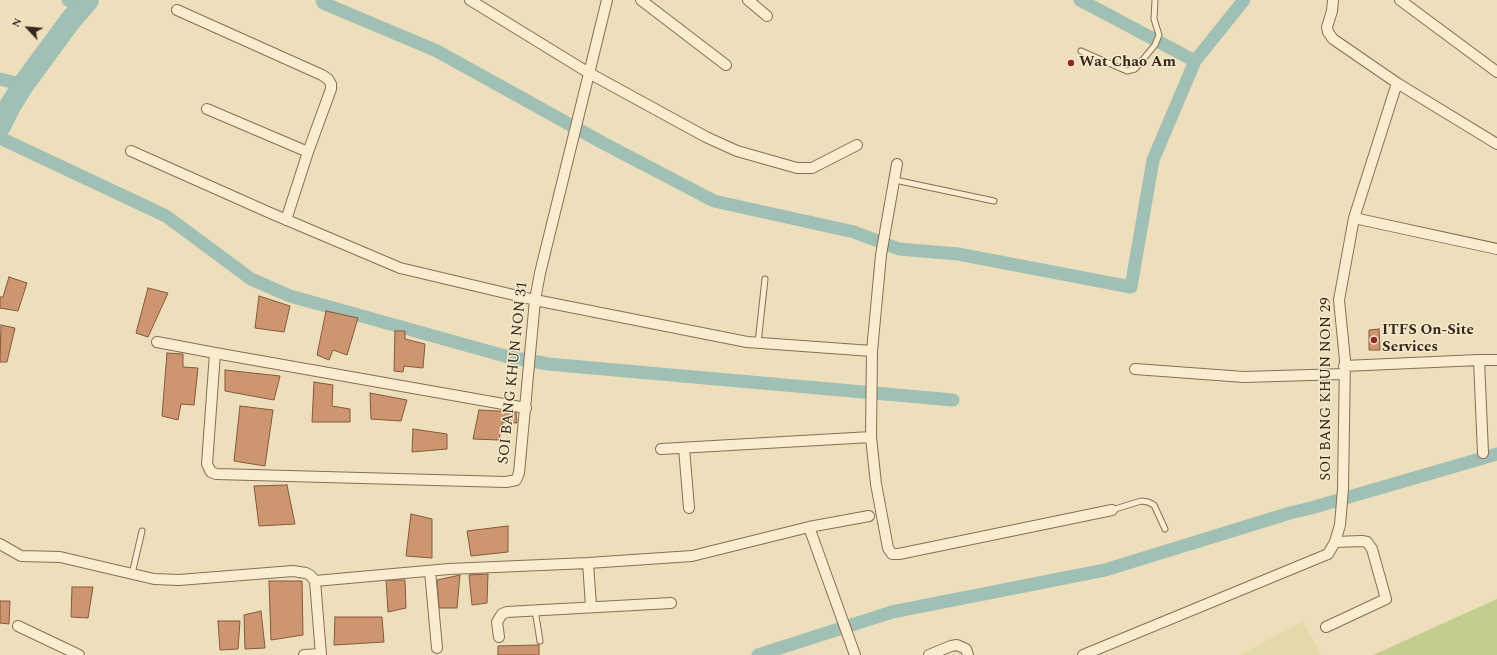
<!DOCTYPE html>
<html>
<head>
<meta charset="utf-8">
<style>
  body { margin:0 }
  #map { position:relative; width:1497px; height:655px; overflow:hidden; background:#eedfbc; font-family:Spectral,serif }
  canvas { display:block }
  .north { position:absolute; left:8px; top:8px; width:40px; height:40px; -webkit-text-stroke:3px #f5e9cb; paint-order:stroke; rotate:296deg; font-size:11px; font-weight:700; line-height:16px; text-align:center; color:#34271b }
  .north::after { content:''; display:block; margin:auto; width:14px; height:18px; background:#34271b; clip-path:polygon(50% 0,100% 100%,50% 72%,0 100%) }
</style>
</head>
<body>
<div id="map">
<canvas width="1497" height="655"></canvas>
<div class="north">N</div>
</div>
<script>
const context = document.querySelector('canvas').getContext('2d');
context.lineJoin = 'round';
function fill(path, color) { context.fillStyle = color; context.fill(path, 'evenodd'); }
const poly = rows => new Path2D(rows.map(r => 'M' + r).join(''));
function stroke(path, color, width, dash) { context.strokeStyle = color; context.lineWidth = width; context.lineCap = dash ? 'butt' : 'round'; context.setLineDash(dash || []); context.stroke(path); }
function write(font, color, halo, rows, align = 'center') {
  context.font = font + ' Spectral,serif'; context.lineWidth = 3; context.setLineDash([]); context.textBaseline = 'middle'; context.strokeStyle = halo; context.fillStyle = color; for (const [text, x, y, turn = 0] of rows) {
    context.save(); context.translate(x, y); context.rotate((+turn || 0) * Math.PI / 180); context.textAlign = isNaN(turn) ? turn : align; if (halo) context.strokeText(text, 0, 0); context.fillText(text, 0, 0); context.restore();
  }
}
const farmland = poly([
  [1303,621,1321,655,1240,655]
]);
const green = poly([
  [1497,599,1497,655,1373,655]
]);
const canal = poly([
  [68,0,82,7],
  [322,0,323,3,437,51,603,143,714,201,854,232,899,249,958,254,1131,287,1153,160,1195,61,1244,0],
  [1080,0,1195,61],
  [0,79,23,85],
  [0,138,166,216,251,279,290,296,505,356,548,364,953,400],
  [758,655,892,612,1105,570,1290,513,1311,508,1497,454]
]);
const river = poly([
  [0,126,10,106,23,85,70,21,88,0]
]);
const building = poly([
  [9,277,27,283,18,311,0,308,0,297,3,297,9,277],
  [148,288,168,293,148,337,136,333,148,288],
  [259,296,290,306,284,332,255,328,259,296],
  [326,311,358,318,347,355,333,350,329,360,317,355,326,311],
  [1,325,15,328,7,362,0,362,1,325],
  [1379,329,1380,350,1369,350,1369,330,1379,329],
  [395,331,405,331,405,339,425,344,423,368,404,366,403,372,394,371,395,331],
  [167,353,183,354,183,367,198,368,194,405,181,404,178,420,162,416,167,353],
  [225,370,280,376,274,400,225,391,225,370],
  [314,382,333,385,332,406,350,409,350,422,312,422,314,382],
  [370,393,407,400,401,421,371,419,370,393],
  [240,406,273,410,265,466,234,461,240,406],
  [479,410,516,412,517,423,503,422,499,440,473,439,479,410],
  [413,429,447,434,447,449,412,452,413,429],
  [287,485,295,524,259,526,254,486,287,485],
  [411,514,432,519,432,558,406,556,411,514],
  [508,526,508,552,471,556,467,531,508,526],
  [488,574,487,603,472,605,469,575,488,574],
  [460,575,457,608,439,608,437,580,460,575],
  [386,580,405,580,406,608,388,612,386,580],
  [269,581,302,581,303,635,271,640,269,581],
  [72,587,93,587,88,618,71,617,72,587],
  [0,601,10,601,9,624,0,623,0,601],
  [261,611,265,648,245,649,244,615,261,611],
  [335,617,382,617,384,642,334,645,335,617],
  [218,621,240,621,238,649,220,650,218,621],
  [539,645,539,655,498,655,498,646,539,645]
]);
const service = poly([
  [1081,51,1127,71,1135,69,1155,45,1159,35,1154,19,1155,0],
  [895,180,994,201],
  [758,343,765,279],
  [1112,510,1141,501,1148,502,1154,505,1165,529],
  [132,574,142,531],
  [535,610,540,641]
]);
const minor = poly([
  [470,0,589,73,706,137,737,151,797,168,812,168,857,145],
  [641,0,726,65],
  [748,0,767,16],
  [1400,0,1497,72],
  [177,10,322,75,328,79,331,84,331,89,308,152,286,220],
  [1397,83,1497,144],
  [207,109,308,152],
  [131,151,268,212,400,268,535,300,747,342,872,351],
  [897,164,881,255,872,351,871,437,876,484,888,548,892,554,899,554,1112,510],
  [1354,218,1497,249],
  [157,342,215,353,526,408],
  [215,353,207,464,211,472,216,474,506,482,516,480,519,473,535,300,540,273,607,0],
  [1479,360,1483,453],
  [1344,366,1479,360,1497,360],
  [1135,369,1244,377,1344,374],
  [684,448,689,508],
  [661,449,871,437],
  [809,527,855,655],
  [0,544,21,556,60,557,154,579,179,580,293,571,306,573,310,575,315,581,321,655],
  [588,563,591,606],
  [430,571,437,648],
  [315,581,449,569,588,563,692,556,809,527,869,516],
  [18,626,79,655],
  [1326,627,1386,599,1372,549,1367,542,1362,541,1335,542],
  [499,637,497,622,502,614,507,612,671,603],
  [304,655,321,654],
  [929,655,951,646,957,645,966,649,968,655],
  [1083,655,1328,554,1335,542,1340,525,1343,489,1345,360,1339,300,1354,218,1397,83,1333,39,1328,32,1327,27,1332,11,1333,0]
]);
const markers = [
  [1071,63,4,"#952527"],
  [1374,340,4,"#952527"]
];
const poiNames = [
  ["Wat Chao Am",1079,63],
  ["ITFS On-Site",1382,331],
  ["Services",1382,348]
];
const streetNames = [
  ["SOI BANG KHUN NON 31",514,373,-84],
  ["SOI BANG KHUN NON 29",1327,389,-90]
];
fill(farmland, '#e4daa9');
fill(green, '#c5cc90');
stroke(canal, '#a0bfb5', 13);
stroke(river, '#a0bfb5', 22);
fill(building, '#cd9671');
stroke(building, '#85583b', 1);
stroke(service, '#866f55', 7);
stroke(minor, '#866f55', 12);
stroke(service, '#f9eccf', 5);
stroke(minor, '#f9eccf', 10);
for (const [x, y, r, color] of markers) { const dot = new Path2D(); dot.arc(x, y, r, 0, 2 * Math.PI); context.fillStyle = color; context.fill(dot); stroke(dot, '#f5e9cb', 1.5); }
write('bold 15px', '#34271b', '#f5e9cb', poiNames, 'left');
write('15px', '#34271b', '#f5e9cb', streetNames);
</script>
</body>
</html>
